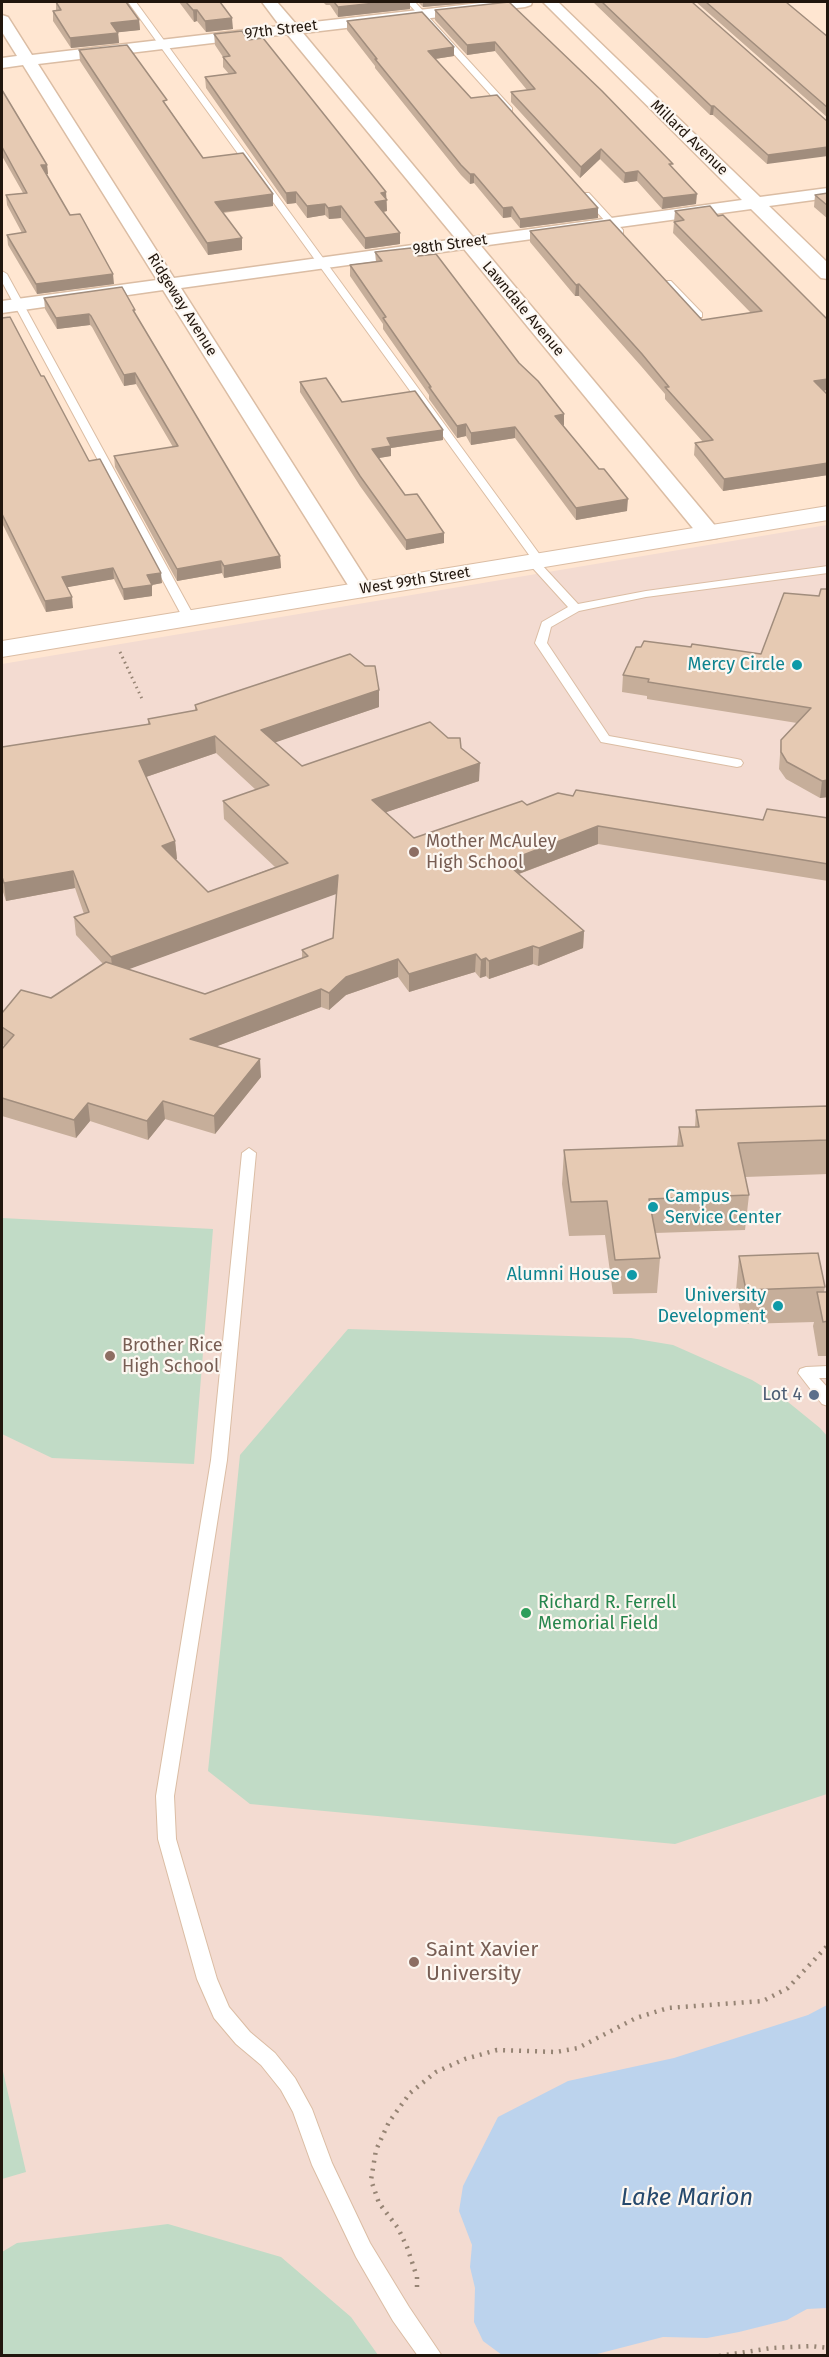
<!DOCTYPE html>
<html>
<head>
<meta charset="utf-8">
<style>
  body { margin:0 }
  #map { position:relative; width:829px; height:2357px; overflow:hidden; background:#ffe6d1; font-family:"Fira Sans",sans-serif }
  canvas { display:block }
  .frame { position:absolute; inset:0; border:3px solid #21160d; pointer-events:none }
</style>
</head>
<body>
<div id="map">
<canvas width="829" height="2357"></canvas>
<div class="frame"></div>
</div>
<script>
const context = document.querySelector('canvas').getContext('2d');
context.lineJoin = 'round';
function fill(path, color) { context.fillStyle = color; context.fill(path, 'evenodd'); }
const poly = rows => new Path2D(rows.map(r => 'M' + r).join(''));
function stroke(path, color, width, dash) { context.strokeStyle = color; context.lineWidth = width; context.lineCap = dash ? 'butt' : 'round'; context.setLineDash(dash || []); context.stroke(path); }
function write(font, color, halo, rows, align = 'center') {
  context.font = font + ' "Fira Sans",sans-serif'; context.lineWidth = 4.5; context.setLineDash([]); context.textBaseline = 'middle'; context.strokeStyle = halo; context.fillStyle = color; for (const [text, x, y, turn = 0] of rows) {
    context.save(); context.translate(x, y); context.rotate((+turn || 0) * Math.PI / 180); context.textAlign = isNaN(turn) ? turn : align; if (halo) context.strokeText(text, 0, 0); context.fillText(text, 0, 0); context.restore();
  }
}
const education = poly([
  [827,525,827,2355,2,2355,2,664]
]);
const green = poly([
  [2,1218,213,1229,194,1464,52,1458,2,1434],
  [348,1329,631,1338,673,1345,752,1380,788,1402,820,1428,828,1437,827,1794,675,1844,250,1804,208,1771,240,1455],
  [2,2067,26,2172,2,2179],
  [168,2224,281,2257,351,2317,378,2355,2,2355,2,2252,17,2243]
]);
const water = poly([
  [827,2005,827,2308,807,2309,787,2320,739,2332,707,2338,663,2337,593,2355,502,2355,483,2341,474,2322,475,2288,470,2267,472,2245,459,2211,463,2186,498,2117,568,2081,674,2058,808,2015]
]);
const pathFar1 = poly([
  [120,652,143,701]
]);
const path = poly([
  [417,2287,417,2277,407,2247,398,2228,379,2203,371,2180,376,2150,389,2122,410,2093,436,2072,465,2059,497,2050,556,2052,578,2048,636,2018,668,2008,763,2001,788,1988,828,1945],
  [719,2356,772,2348,811,2346,828,2348]
]);
const service = poly([
  [128,2,136,2,543,559,545,561,541,564,578,604,646,591,828,566,828,573,646,597,579,611,551,627,547,643,609,736,737,759,741,760,743,763,741,766,737,767,601,742,535,643,542,622,568,607,529,564,527,562,532,559,128,2],
  [407,2,415,2,512,108,512,112,506,112,407,2],
  [583,193,589,193,623,230,623,234,617,234,583,197,583,193],
  [2,271,7,274,195,618,193,620,185,620,183,618,2,282,2,271],
  [665,281,671,281,702,313,702,317,694,317,665,285,665,281],
  [249,1148,256,1153,227,1460,174,1796,176,1839,217,1979,229,2007,250,2032,275,2053,295,2078,312,2109,332,2163,370,2243,409,2307,442,2356,418,2356,393,2321,356,2257,312,2165,293,2112,281,2090,261,2065,236,2044,214,2018,197,1979,158,1839,156,1796,211,1460,242,1153,249,1148],
  [828,1366,828,1378,819,1378,828,1388,828,1406,822,1404,798,1373,800,1369,806,1367,828,1366]
]);
const minor = poly([
  [262,2,277,2,296,24,489,2,532,2,531,5,525,7,303,33,473,237,742,200,543,2,558,2,760,197,828,188,828,198,769,206,828,263,828,279,821,278,751,209,481,246,717,528,720,533,717,538,709,539,701,538,464,249,181,288,373,590,370,595,362,597,354,595,351,590,163,290,2,313,2,301,157,280,23,65,2,68,2,58,17,56,2,32,2,15,8,17,32,55,280,26,262,2],
  [287,34,456,239,174,278,38,64,287,34]
]);
const tertiary = poly([
  [828,506,828,520,2,657,2,641,828,506]
]);
const wall = poly([
  [56,2,139,20,140,30,118,32,119,43,71,48,53,21,53,11,56,10],
  [179,2,221,2,220,2,233,29,206,32,197,21,194,22],
  [323,2,410,2,410,9,338,17,330,5,326,5],
  [418,2,480,2,423,7],
  [509,2,672,168,696,204,662,209,637,181,624,183,600,159,580,178,511,102,511,92,527,90,495,51,467,55,435,20,435,10],
  [593,2,692,2,828,122,767,164,713,115,710,115],
  [696,2,786,2,828,37,828,118],
  [347,21,454,47,454,56,435,59,471,98,598,218,520,228,511,217,503,218,474,183,470,184,461,175,375,68,375,66,347,30],
  [214,34,248,40,386,192,387,211,384,212,400,233,400,244,365,249,341,218,329,219,325,215,307,218,296,203,287,204,206,88,205,77,229,74,223,67,223,57,215,45],
  [79,50,167,106,203,158,273,206,223,213,242,238,242,250,208,255,80,61],
  [2,90,47,165,48,174,46,174,70,215,114,284,37,294,8,245,7,235,22,233,7,205,6,195,23,193,2,156],
  [828,193,828,219,814,207,815,195],
  [675,211,718,216,828,320,828,390,823,391,828,395,828,475,723,491,694,455,695,443,703,442,665,399,665,394,641,366,579,296,575,296,530,242,530,231,702,320,751,313,673,233],
  [375,252,418,256,563,426,627,511,576,520,515,438,471,445,466,436,457,438,429,399,429,395,383,329,383,324,350,276,350,265,376,262],
  [44,298,136,315,280,556,281,568,224,578,222,573,177,581,115,467,114,456,173,447,136,384,124,386,92,327,90,325,57,329,45,309],
  [2,318,41,376,89,461,162,583,152,585,152,596,124,600,114,579,67,587,73,608,46,612,2,523],
  [300,382,342,402,443,430,443,440,391,448,391,456,379,458,405,495,444,543,406,550,360,486,300,392],
  [828,589,828,797,820,798,786,779,779,769,781,740,797,723,647,699,647,696,622,692,623,675,691,647,761,654,819,596],
  [379,690,379,707,275,742,302,766,448,738,461,748,479,781,386,812,414,838,527,805,763,820,828,818,828,881,598,844,519,874,584,931,583,948,538,966,533,964,489,979,486,976,480,978,475,972,409,992,398,977,346,995,329,1010,321,1007,217,1046,261,1077,215,1134,165,1119,148,1140,90,1121,76,1138,2,1116,2,1049,4,1046,2,1044,2,1013,51,998,103,964,76,935,74,917,84,914,75,888,6,901,2,889,2,747,148,725,148,719,195,711,195,705],
  [216,753,256,790,223,801,224,819,275,867,208,892,175,859,177,859,175,841,146,777],
  [337,893,333,938,302,950,302,958,205,994,128,969],
  [828,1106,828,1174,745,1177,749,1195,745,1230,655,1233,660,1258,657,1293,613,1294,605,1235,569,1236,562,1184,564,1150,677,1146,679,1127,695,1127,696,1110],
  [739,1256,825,1287,824,1292,828,1292,828,1356,818,1356,813,1326,814,1322,743,1324,736,1291]
]);
const shadedWall = poly([
  [385,2,410,2,410,9,338,17,338,7],
  [423,2,480,2,423,7],
  [193,10,197,10,197,21,194,22],
  [232,18,233,29,206,32,205,21],
  [139,20,140,30,112,33,111,23],
  [118,33,119,43,71,48,70,38],
  [495,42,495,51,467,55,467,45],
  [454,47,454,56,428,60,428,51],
  [711,106,714,106,713,115,710,115],
  [828,147,828,156,767,164,768,155],
  [601,149,600,159,580,178,581,167],
  [41,165,47,165,48,174,42,175],
  [638,171,637,181,624,183,625,173],
  [470,174,474,174,474,183,470,184],
  [296,192,296,203,287,204,286,193],
  [386,192,387,211,376,213,375,202,381,193],
  [273,194,273,206,215,213,215,202],
  [697,194,696,204,662,209,663,198],
  [325,204,325,215,307,218,307,206],
  [341,206,341,218,329,219,328,208],
  [512,207,511,217,503,218,503,208],
  [598,208,598,218,520,228,520,219],
  [400,233,400,244,365,249,365,238],
  [242,238,242,250,208,255,207,243],
  [113,274,114,284,37,294,36,284],
  [579,284,579,296,575,296,576,285],
  [89,314,90,325,57,329,56,318],
  [135,373,136,384,124,386,124,375],
  [828,379,828,390,813,392,814,381],
  [564,414,564,426,555,416],
  [466,424,466,436,457,438,457,426],
  [515,427,515,438,471,445,471,433],
  [443,430,443,440,391,448,391,456,373,459,372,449,387,438],
  [828,463,828,475,723,491,724,479],
  [628,499,627,511,576,520,576,508],
  [444,533,444,543,406,550,406,540],
  [280,556,281,568,224,578,224,566],
  [221,561,222,573,177,581,177,569],
  [113,568,114,579,63,588,62,577],
  [161,573,162,583,152,585,152,596,124,600,123,589,147,575],
  [72,597,73,608,46,612,45,601],
  [379,690,379,707,262,747,261,730],
  [215,736,216,753,140,779,139,761],
  [480,763,479,781,372,817,372,800],
  [828,780,828,797,820,798,822,781],
  [598,826,598,844,505,879,505,862],
  [175,841,177,859,163,864,162,846],
  [73,871,75,888,6,901,4,883],
  [338,875,339,893,113,975,111,957],
  [584,931,583,948,538,966,539,948],
  [533,946,533,964,489,979,489,961],
  [476,954,475,972,409,992,409,974],
  [486,958,486,976,480,978,481,960],
  [398,959,398,977,346,995,329,1010,329,993,346,977],
  [321,989,321,1007,191,1056,190,1039],
  [260,1059,261,1077,215,1134,214,1116],
  [163,1101,165,1119,148,1140,147,1121],
  [88,1103,90,1121,76,1138,74,1120]
]);
const building = poly([
  [56,2,126,2,139,20,111,23,118,33,70,38,53,11,61,10,56,2],
  [186,2,220,2,232,18,205,21,197,10,193,10,186,2],
  [334,2,385,2,338,7,334,2],
  [509,2,602,91,673,164,669,164,697,194,663,198,638,171,625,173,601,149,581,167,511,92,535,89,495,42,467,45,435,10,509,2],
  [602,2,692,2,828,122,828,147,768,155,714,106,711,106,602,2],
  [706,2,786,2,828,37,828,108,706,2],
  [422,12,454,47,428,51,471,98,497,95,598,208,520,219,512,207,503,208,474,174,470,174,461,165,375,59,377,59,347,21,422,12],
  [242,31,248,40,263,38,386,192,381,193,387,200,375,202,400,233,365,238,341,206,328,208,325,204,307,206,296,192,286,193,205,77,236,73,223,57,230,56,214,34,242,31],
  [127,45,167,100,163,101,203,158,243,153,273,194,215,202,242,238,207,243,79,50,127,45],
  [2,90,47,165,41,165,70,215,80,214,113,274,36,284,7,235,26,232,6,195,27,193,2,147,2,90],
  [828,193,828,206,815,195,828,193],
  [710,206,718,216,723,215,828,320,828,379,814,381,828,395,828,463,724,479,695,443,713,440,665,387,669,387,642,354,579,284,576,285,530,231,610,220,702,320,762,311,674,222,684,220,675,211,710,206],
  [411,248,418,256,436,254,519,363,538,381,564,414,555,416,599,469,604,469,628,499,576,508,515,427,471,433,466,424,457,426,429,387,431,387,383,318,386,317,350,265,382,261,375,252,411,248],
  [122,287,135,310,133,310,280,556,224,566,221,561,177,569,114,456,178,446,135,373,124,375,91,316,89,314,56,318,44,298,122,287],
  [10,317,41,376,44,376,89,461,100,459,161,573,147,575,152,585,123,589,113,568,62,577,72,597,45,601,2,514,2,318,10,317],
  [326,378,342,402,415,391,443,430,387,438,391,446,372,449,405,495,417,494,444,533,406,540,360,476,300,382,326,378],
  [821,589,828,589,828,780,822,781,787,762,781,752,781,740,811,708,648,682,649,679,623,675,636,647,641,647,644,641,691,647,692,644,761,654,784,593,819,596,821,589],
  [350,654,365,666,375,666,379,690,261,730,302,766,430,722,448,738,460,738,461,748,480,763,372,800,414,838,522,801,527,805,558,793,573,796,576,790,763,820,767,809,828,818,828,864,598,826,505,862,584,931,539,948,533,946,489,961,486,958,481,960,476,954,409,974,398,959,346,977,329,993,321,989,190,1039,260,1059,214,1116,163,1101,147,1121,88,1103,74,1120,2,1098,2,1049,14,1035,2,1027,2,1013,21,990,51,998,106,962,205,994,308,956,302,950,333,938,338,875,111,957,74,917,89,912,73,871,4,883,2,877,2,747,150,724,148,719,197,710,195,705,350,654],
  [215,736,269,785,223,801,288,863,208,892,162,846,175,841,139,761,215,736],
  [828,1106,828,1140,738,1143,749,1195,649,1199,660,1258,615,1260,607,1201,571,1202,564,1150,683,1146,679,1127,699,1127,696,1110,828,1106],
  [818,1253,825,1287,746,1290,739,1256,818,1253],
  [817,1292,828,1292,828,1321,823,1322,817,1292]
]);
const markers = [
  [797,665,6,"#0f9aa8"],
  [414,852,6,"#8d6e63"],
  [653,1207,6,"#0f9aa8"],
  [632,1275,6,"#0f9aa8"],
  [778,1306,6,"#0f9aa8"],
  [110,1356,6,"#8d6e63"],
  [814,1395,6,"#5c6f8a"],
  [526,1613,6,"#2e9e5b"],
  [414,1962,6,"#8d6e63"]
];
const farStreetnames = [
  ["97th Street",281,30,-7],
  ["Millard Avenue",689,138,44],
  ["98th Street",450,245,-8],
  ["Ridgeway Avenue",182,305,58],
  ["Lawndale Avenue",523,309,50],
  ["West 99th Street",415,581,-9]
];
const cultureNames = [
  ["Mercy Circle",785,665],
  ["Campus",665,1197,"left"],
  ["Service Center",665,1218,"left"],
  ["Alumni House",620,1275],
  ["University",766,1296],
  ["Development",766,1317]
];
const educationNames = [
  ["Mother McAuley",426,842],
  ["High School",426,863],
  ["Brother Rice",122,1346],
  ["High School",122,1367]
];
const serviceNames = [
  ["Lot 4",802,1395]
];
const leisureNames = [
  ["Richard R. Ferrell",538,1603],
  ["Memorial Field",538,1624]
];
const nearEducationnames = [
  ["Saint Xavier",426,1950],
  ["University",426,1974]
];
const nearWaternames = [
  ["Lake Marion",687,2198]
];
fill(education, '#f3dbd1');
fill(green, '#c1dbc6');
fill(water, '#bcd3ed');
stroke(service, '#dbbda4', 2);
stroke(minor, '#dbbda4', 3);
stroke(tertiary, '#dbbda4', 2);
stroke(pathFar1, '#968474', 3, [1.5, 4]);
stroke(path, '#968474', 4.5, [2, 6]);
fill(service, '#fff');
fill(minor, '#fff');
fill(tertiary, '#fff');
fill(wall, '#c6ae9a');
fill(shadedWall, '#a18d7d');
fill(building, '#e6cab3');
stroke(building, '#a18d7d', 1.5);
for (const [x, y, r, color] of markers) { const dot = new Path2D(); dot.arc(x, y, r, 0, 2 * Math.PI); context.fillStyle = color; context.fill(dot); stroke(dot, '#fdf7f1', 2); }
write('15px', '#21160d', '#fdf7f1', farStreetnames);
write('18px', '#0d838f', '#fdf7f1', cultureNames, 'right');
write('18px', '#785e54', '#fdf7f1', educationNames, 'left');
write('18px', '#4e5e75', '#fdf7f1', serviceNames, 'right');
write('18px', '#27864d', '#fdf7f1', leisureNames, 'left');
write('21px', '#785e54', '#fdf7f1', nearEducationnames, 'left');
write('italic 24px', '#26496d', '#fdf7f1', nearWaternames);
</script>
</body>
</html>
